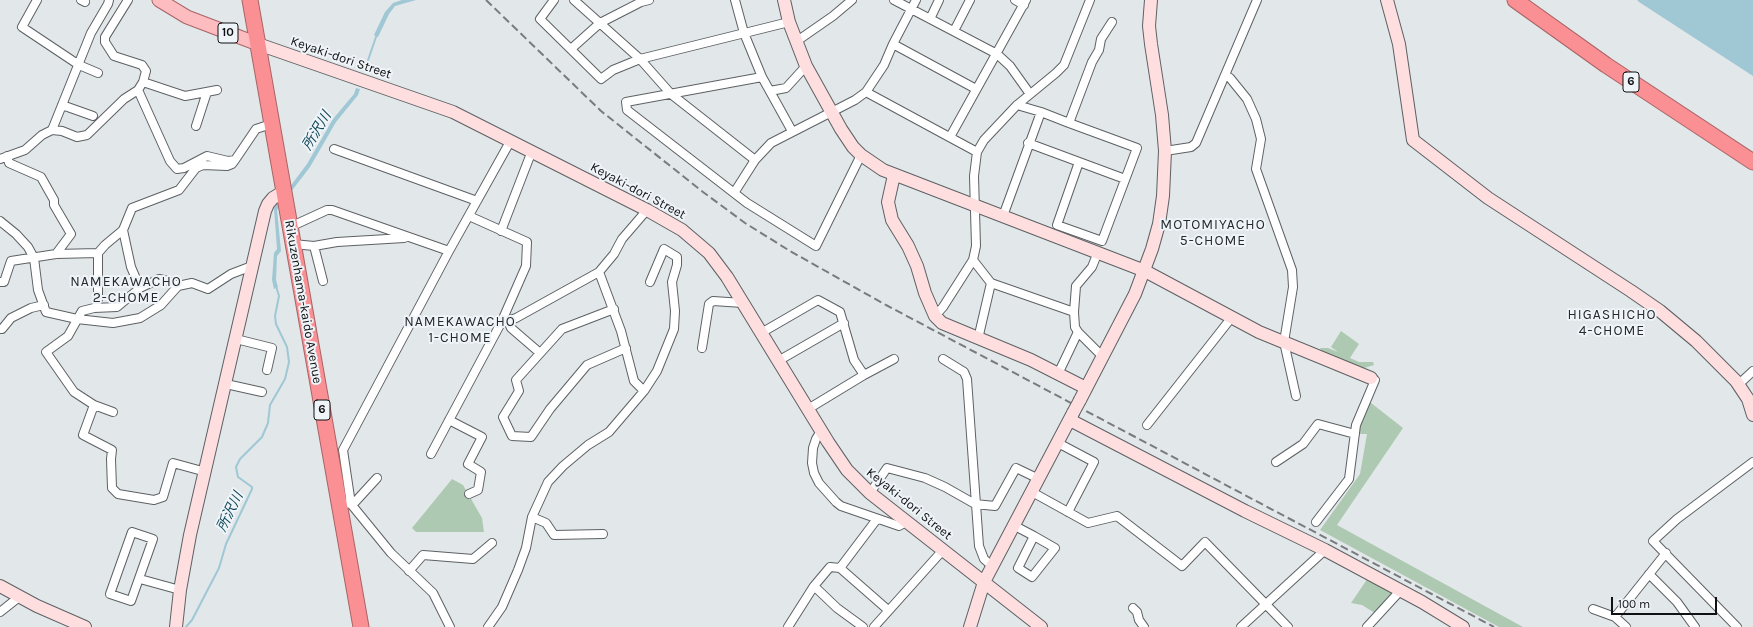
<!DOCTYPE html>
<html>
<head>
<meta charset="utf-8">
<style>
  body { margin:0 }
  #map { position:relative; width:1753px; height:627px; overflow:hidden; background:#e2e7ea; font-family:Karla,sans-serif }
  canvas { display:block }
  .scale { position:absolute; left:1611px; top:597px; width:106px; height:18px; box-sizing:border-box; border:2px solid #0f1112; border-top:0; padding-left:5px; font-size:12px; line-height:14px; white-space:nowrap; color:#0f1112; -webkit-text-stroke:3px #eff4f8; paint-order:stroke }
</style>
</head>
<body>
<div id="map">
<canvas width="1753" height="627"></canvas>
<div class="scale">100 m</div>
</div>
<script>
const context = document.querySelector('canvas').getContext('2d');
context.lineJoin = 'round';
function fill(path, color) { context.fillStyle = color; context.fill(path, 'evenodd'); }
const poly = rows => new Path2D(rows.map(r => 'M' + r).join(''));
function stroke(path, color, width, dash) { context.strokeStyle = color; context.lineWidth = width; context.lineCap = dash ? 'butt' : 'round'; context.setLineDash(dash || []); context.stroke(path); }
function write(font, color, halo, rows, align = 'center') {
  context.font = font + ' Karla,"Noto Sans JP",sans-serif'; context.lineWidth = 4; context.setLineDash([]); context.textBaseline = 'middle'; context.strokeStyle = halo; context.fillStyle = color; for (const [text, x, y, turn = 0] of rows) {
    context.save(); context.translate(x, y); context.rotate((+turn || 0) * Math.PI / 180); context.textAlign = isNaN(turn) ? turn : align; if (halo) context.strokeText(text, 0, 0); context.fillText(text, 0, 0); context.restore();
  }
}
const green = poly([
  [1341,331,1359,344,1350,358,1359,362,1373,362,1374,365,1361,369,1322,352,1320,348,1328,348,1338,352,1331,347],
  [1366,399,1403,428,1337,525,1523,627,1499,627,1320,530,1360,474,1367,434,1355,434],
  [452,479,463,485,482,518,484,532,416,532,412,528],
  [1370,575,1400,591,1378,615,1362,605,1351,603]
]);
const water = poly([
  [402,0,416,0,395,6,389,14,378,37,374,35,385,12,393,3],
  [1637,0,1753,0,1753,76,1639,2],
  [356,88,360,89,358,95,336,122,310,167,277,210,281,251,277,256,276,280,278,287,274,289,272,280,274,253,277,249,274,208,307,164,333,119,354,94]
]);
const stream = poly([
  [365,69,377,34],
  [186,627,192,620,219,568,226,544,252,489,252,487,238,477,236,467,240,459,262,437,268,423,270,405,285,379,289,362,287,347,276,324,275,316,279,296,276,286]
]);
const street = poly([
  [37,0,22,27,79,65,98,73],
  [81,0,85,2],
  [128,0,105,37,105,42,114,56,142,65,146,71,143,82,185,96,217,90],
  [554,0,540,19,601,79,613,70,640,59,789,22],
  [574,0,640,59,671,94,755,160],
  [735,0,744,33,762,77,792,131],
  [894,0,997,54,1010,66,1030,94],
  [1015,0,1024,5],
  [930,19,939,0],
  [954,31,970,0],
  [797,41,833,16,852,0],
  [893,44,976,89],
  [571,49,600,23,641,2,649,0],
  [1225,75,1230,78,1247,99,1256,119,1261,139,1256,169,1292,270,1293,287,1284,342,1296,396],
  [762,77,626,102,627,110,747,203,816,246,861,155],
  [143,82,138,90,170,161,177,169,184,168,207,156,228,161,235,160,256,129,271,124],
  [770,91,786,88,806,66],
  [866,92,977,152],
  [62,105,93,116],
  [1017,105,1041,112,1069,123,1092,62,1099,50,1101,39,1112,22],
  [1069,123,1137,148,1102,241,1057,225,1079,162],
  [196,126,207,92],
  [52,130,91,33,108,4,109,0],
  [950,137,1026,0],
  [1028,143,1125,179],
  [334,149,477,201],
  [1165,151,1191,147,1196,143,1257,0],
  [7,156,9,163,41,177,54,200,54,205,71,234,56,254],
  [0,159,25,150,42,135,52,130,62,131,77,137,87,135,124,99,138,90],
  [734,193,755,160,771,143,855,100,866,92,884,65,893,44,916,0],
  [469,216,527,242,526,266,501,323],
  [1003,216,1041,112],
  [0,221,16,234,28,247,34,258,38,290,46,312,77,319,113,323,140,318,161,305,178,286,192,283,208,289,231,274,252,266],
  [290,227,327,210,332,210,449,251],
  [123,230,131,267,140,288],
  [501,231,530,156,533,152],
  [293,244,314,246],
  [1098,252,1092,267,1076,286,1074,312,1075,327,1078,332,1103,357],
  [973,260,991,283,978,339],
  [599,272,621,331,634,381,644,391],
  [323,281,314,246,337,242,404,238],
  [0,282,4,282,11,261,56,254,98,253],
  [991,283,1074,312],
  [178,286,168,281,159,279,140,288,117,307,94,308,82,311,68,336,46,352,74,392,94,405,83,435,112,450,111,459,112,488,118,494,154,500,163,497,173,463,206,472],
  [98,299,98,253,105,245,123,230,132,208,179,190,196,168,203,165,227,166,232,164,235,160],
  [614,309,562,329,516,380,519,391,503,417,512,436,531,437,550,409,587,365,626,348],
  [935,316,943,307,973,260,976,246,974,176,977,152,984,140,1017,105,1056,73,1064,65,1090,0],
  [508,321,511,328,540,353],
  [0,329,2,329,11,318,31,308,44,305],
  [761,333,818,300,840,312,854,360,864,375],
  [236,339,272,348,267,370],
  [702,348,709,304,713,301,743,303],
  [943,359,964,372,967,379,979,546,984,559,992,566],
  [778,361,844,323],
  [1058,374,1078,332],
  [226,384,262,392],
  [1739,384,1753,371],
  [94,405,113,412],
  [808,409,864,375,894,359],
  [449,420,482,437,468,464,481,472,478,490,469,494],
  [1147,425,1232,317],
  [821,431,816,439,813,448,812,463,814,473,819,483,836,502,841,506,899,526,906,522],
  [1058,443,1094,462,1068,512],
  [431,454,501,323,516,318,599,272,614,254,622,239,647,210],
  [1276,462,1303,444,1318,424,1355,434],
  [377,478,355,502,351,504,343,450,449,251,511,140],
  [1032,492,1088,523,1117,516,1182,566,1205,542,1288,627],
  [870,493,887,468,925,478,945,487,975,504,995,506,1016,468,1039,479],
  [347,503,351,504,391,553,433,593,450,627],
  [532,517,546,523,554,535,603,534],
  [1316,522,1349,479,1356,425,1375,380,1371,378],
  [1015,526,1034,536,1055,548,1032,577,1018,568,1034,536],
  [132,532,153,539,131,601,110,594,132,532],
  [840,568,888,610],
  [409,571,423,555,473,559,492,543],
  [1649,574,1677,602,1695,627],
  [140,579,180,590],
  [814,586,837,608,863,627],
  [1133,608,1137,612,1139,620,1144,627],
  [1593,609,1615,617,1626,627],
  [0,612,19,597],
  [1615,617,1666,553],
  [488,627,502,607,518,570,526,548,532,517,548,482,563,466,588,445,609,432,644,391,657,371,674,329,675,311,672,282,677,265,677,257,664,249,650,282],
  [788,627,814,586,830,567,840,568,877,519],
  [874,627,943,550],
  [1241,627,1325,550],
  [1367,627,1400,591],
  [1737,627,1653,541,1677,519,1753,462]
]);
const secondary = poly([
  [784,0,789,22,806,66,841,129,853,147,861,155,883,170,1145,271,1259,332,1371,378],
  [1387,0,1399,44,1413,140,1488,198,1631,291,1660,311,1696,341,1736,381,1748,399,1753,415],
  [258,44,453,112,647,210,682,230,709,253,727,277,828,442,847,470,870,493,1041,627],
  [894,175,888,202,892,220,908,246,917,266,925,293,935,316,942,323,1031,360,1086,388],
  [1080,400,1135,294,1152,249,1159,224,1163,196,1165,151,1162,115,1151,44,1149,26,1151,0],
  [1070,420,1245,511,1325,550,1422,602,1463,627],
  [0,586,37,606,85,627],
  [176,627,180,590,190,535,265,211,268,204,273,198,283,192],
  [970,627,984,582,1073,413]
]);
const primary = poly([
  [159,0,187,17,258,44]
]);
const highway = poly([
  [250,0,361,627],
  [1515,0,1606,65,1753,162]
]);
const rail = poly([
  [486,0,601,111,703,192,745,223,790,251,886,305,1494,627]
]);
const secondaryBridge = poly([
  [1073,413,1080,400]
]);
const shields = [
  [228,33,20],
  [1631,82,16],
  [322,410,16]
];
const shieldNames = [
  ["10",228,33],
  ["6",1631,82],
  ["6",322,410]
];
const streetNames = [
  ["Keyaki-dori Street",341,58,19],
  ["Keyaki-dori Street",638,191,28],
  ["Rikuzenhama-kaido Avenue",303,302,80],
  ["Keyaki-dori Street",909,504,39]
];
const waterNames = [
  ["所沢川",317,131,-59],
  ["所沢川",230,512,-64]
];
const neighbourhoodNames = [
  ["MOTOMIYACHO",1213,225],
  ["5-CHOME",1213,241],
  ["NAMEKAWACHO",126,282],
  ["2-CHOME",126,298],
  ["HIGASHICHO",1612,315],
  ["4-CHOME",1612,331],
  ["NAMEKAWACHO",460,322],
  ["1-CHOME",460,338]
];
fill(green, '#aec9b2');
fill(water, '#9fc7d4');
stroke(stream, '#9fc7d4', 2);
stroke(street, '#5d6164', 10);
stroke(secondary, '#5d6164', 14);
stroke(primary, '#a86466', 15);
stroke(highway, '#a86466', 17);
stroke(street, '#fff', 8);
stroke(secondary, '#fededf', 12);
stroke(primary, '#fdbcbf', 13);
stroke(highway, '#fb9094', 15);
stroke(rail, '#797c7e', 2, [8, 4]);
stroke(secondaryBridge, '#5d6164', 14, []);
stroke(secondaryBridge, '#fededf', 12);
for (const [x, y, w] of shields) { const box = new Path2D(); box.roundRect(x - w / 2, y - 10, w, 20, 3); context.fillStyle = '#eff4f8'; context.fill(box); stroke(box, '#0f1112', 1); }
write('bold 12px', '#0f1112', null, shieldNames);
write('13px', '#0f1112', '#eff4f8', streetNames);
write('italic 14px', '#144b5b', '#eff4f8', waterNames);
context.letterSpacing = '1px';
write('14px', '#262a2d', '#eff4f8', neighbourhoodNames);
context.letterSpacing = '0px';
</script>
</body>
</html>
